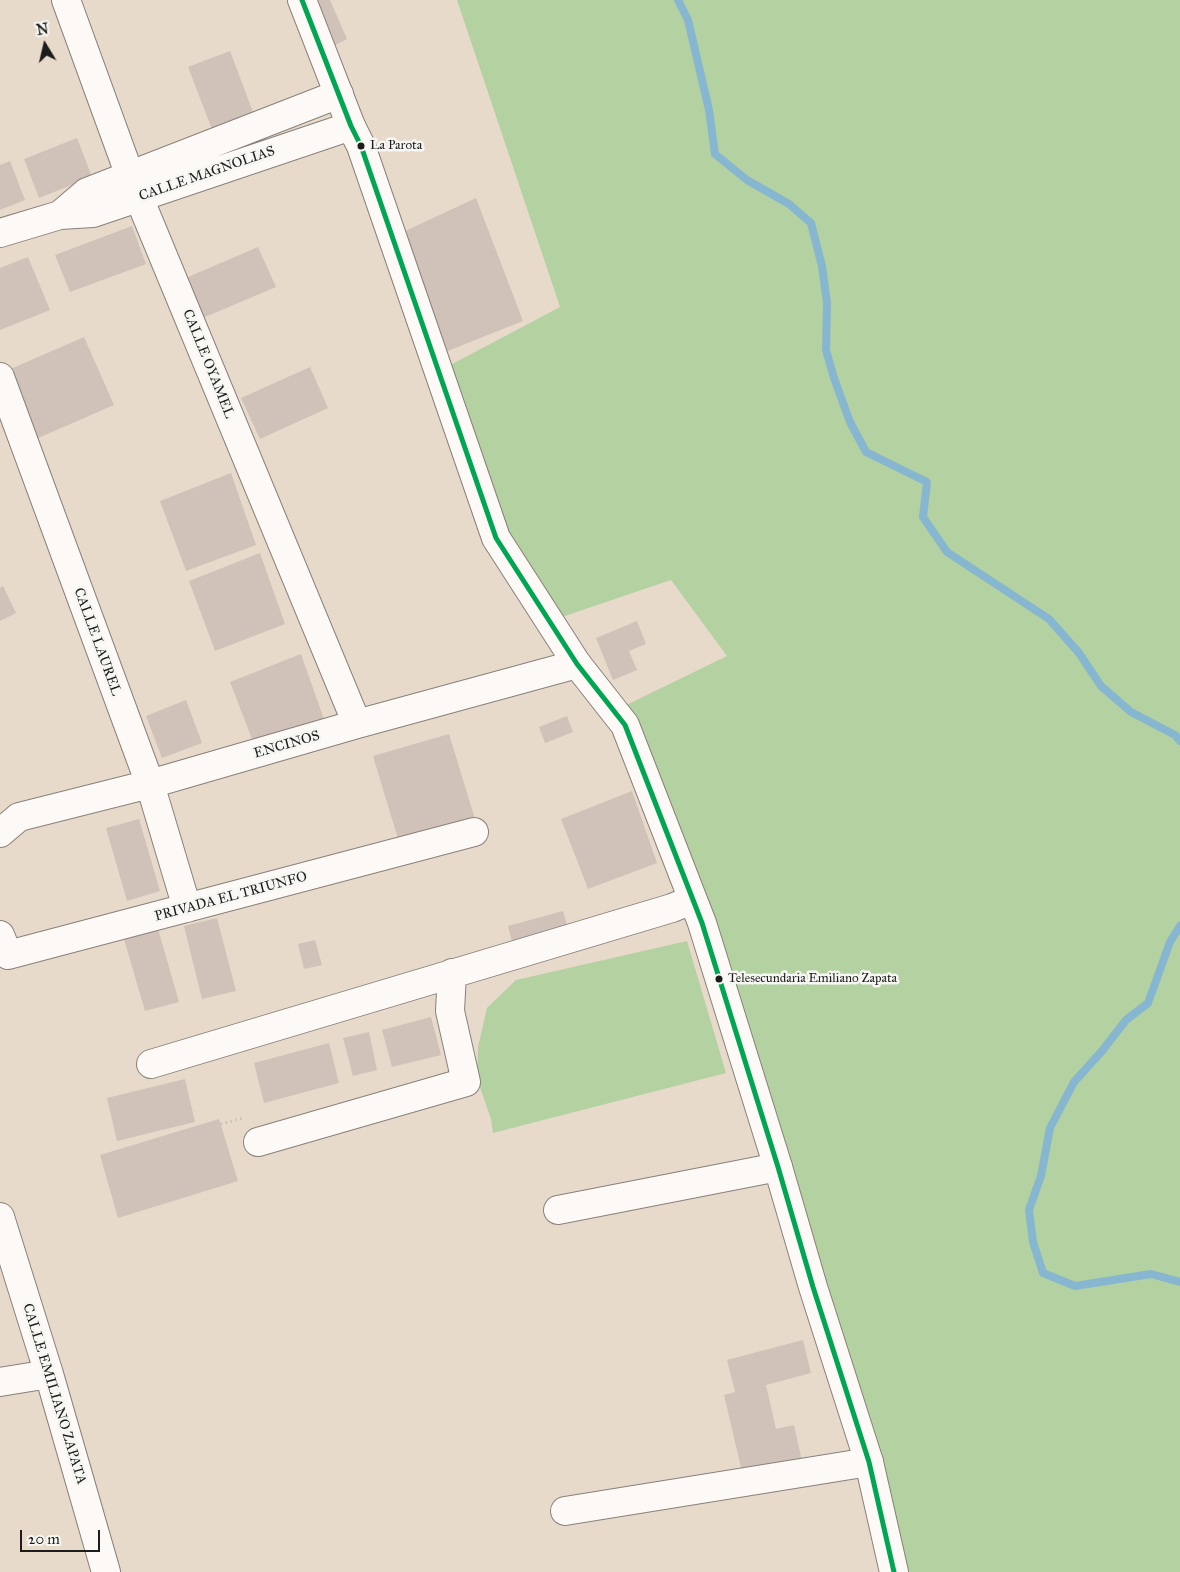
<!DOCTYPE html>
<html>
<head>
<meta charset="utf-8">
<style>
  body { margin:0 }
  #map { position:relative; width:1180px; height:1572px; overflow:hidden; background:#e8dacb; font-family:"IM FELL Great Primer",serif }
  canvas { display:block }
  .north { position:absolute; left:20px; top:20px; width:50px; height:50px; -webkit-text-stroke:4px #f6f6f2; paint-order:stroke; rotate:351deg; font-size:14px; font-weight:700; line-height:20px; text-align:center; color:#1c1c1c }
  .north::after { content:''; display:block; margin:auto; width:18px; height:22px; background:#1c1c1c; clip-path:polygon(50% 0,100% 100%,50% 72%,0 100%) }
  .scale { position:absolute; left:20px; top:1530px; width:80px; height:22px; box-sizing:border-box; border:2px solid #1c1c1c; border-top:0; padding-left:6px; font-size:15px; line-height:18px; white-space:nowrap; color:#1c1c1c; -webkit-text-stroke:4px #f6f6f2; paint-order:stroke }
</style>
</head>
<body>
<div id="map">
<canvas width="1180" height="1572"></canvas>
<div class="north">N</div>
<div class="scale">20 m</div>
</div>
<script>
const context = document.querySelector('canvas').getContext('2d');
context.lineJoin = 'round';
function fill(path, color) { context.fillStyle = color; context.fill(path, 'evenodd'); }
const poly = rows => new Path2D(rows.map(r => 'M' + r).join(''));
function stroke(path, color, width, dash) { context.strokeStyle = color; context.lineWidth = width; context.lineCap = dash ? 'butt' : 'round'; context.setLineDash(dash || []); context.stroke(path); }
function write(font, color, halo, rows, align = 'center') {
  context.font = font + ' "IM FELL Great Primer",serif'; context.lineWidth = 5; context.setLineDash([]); context.textBaseline = 'middle'; context.strokeStyle = halo; context.fillStyle = color; for (const [text, x, y, turn = 0] of rows) {
    context.save(); context.translate(x, y); context.rotate((+turn || 0) * Math.PI / 180); context.textAlign = isNaN(turn) ? turn : align; if (halo) context.strokeText(text, 0, 0); context.fillText(text, 0, 0); context.restore();
  }
}
const green = poly([
  [457,0,1180,0,1180,1572,908,1572,869,1462,778,1167,614,711,727,656,671,580,550,621,496,538,439,371,560,307],
  [687,941,726,1073,493,1133,491,1119,477,1079,478,1047,487,1008,516,980]
]);
const stream = poly([
  [678,0,688,20,709,110,715,154,747,180,789,204,811,223,822,266,827,303,826,350,834,378,850,422,866,452,927,482,923,517,947,552,1049,619,1079,653,1101,686,1131,712,1175,735,1180,741],
  [1180,926,1170,942,1148,1003,1126,1020,1102,1051,1074,1082,1050,1128,1041,1176,1029,1210,1033,1242,1043,1273,1075,1286,1151,1274,1180,1282]
]);
const building = poly([
  [310,0,330,0,347,39,331,47],
  [230,51,256,120,215,137,188,67],
  [77,138,92,177,39,198,24,159],
  [10,161,25,200,0,210,0,165],
  [476,198,523,321,445,352,403,232],
  [132,226,146,264,70,292,55,255],
  [258,247,276,287,198,320,181,280],
  [28,257,50,310,0,330,0,268],
  [84,337,114,405,36,439,6,371],
  [310,367,328,408,260,439,241,398],
  [231,473,256,545,186,571,160,501],
  [260,553,285,624,215,651,189,581],
  [3,586,16,613,0,621,0,588],
  [637,621,646,644,629,651,637,670,613,680,596,638],
  [301,654,326,725,257,752,230,682],
  [186,700,202,743,162,758,146,716],
  [567,716,573,732,545,743,539,727],
  [449,734,475,819,399,842,373,756],
  [632,791,657,863,588,889,561,819],
  [139,819,160,891,127,901,106,828],
  [563,911,569,931,513,946,508,926],
  [217,918,236,991,202,999,184,926],
  [158,929,179,1002,145,1011,124,939],
  [315,940,322,965,304,969,298,944],
  [431,1017,441,1055,392,1067,382,1030],
  [369,1032,377,1070,353,1076,343,1038],
  [329,1043,339,1083,264,1103,254,1063],
  [185,1079,195,1122,117,1141,107,1098],
  [219,1119,238,1181,118,1218,100,1155],
  [803,1340,811,1373,766,1385,776,1429,794,1425,804,1470,743,1476,724,1395,735,1392,727,1360]
]);
const path = poly([
  [221,1124,243,1118]
]);
const minor = poly([
  [66,0,130,176,357,724],
  [60,215,87,192,339,94],
  [0,233,60,215,93,213,351,126],
  [0,377,150,784,187,908],
  [0,833,19,817,150,784,357,724,577,664],
  [0,935,8,955,474,832],
  [151,1064,672,908,692,900],
  [258,1142,466,1082,450,1011,452,973],
  [558,1210,778,1167],
  [0,1217,49,1374,106,1572],
  [0,1382,49,1374],
  [565,1511,869,1462]
]);
const tertiary = poly([
  [302,0,351,126,361,146,496,538,577,664,625,725,702,923,778,1167,813,1287,869,1462,894,1572]
]);
const bus1 = poly([
  [302,0,351,126,361,146,496,538,577,664,625,725,702,923,778,1167,813,1287,869,1462,894,1572]
]);
const markers = [
  [361,146,4.5,"#1c1c1c"],
  [719,979,4.5,"#1c1c1c"]
];
const busNames = [
  ["La Parota",370,146],
  ["Telesecundaria Emiliano Zapata",728,979]
];
const streetNames = [
  ["CALLE MAGNOLIAS",207,174,-19],
  ["CALLE OYAMEL",208,364,68],
  ["CALLE LAUREL",97,642,70],
  ["ENCINOS",287,745,-16],
  ["PRIVADA EL TRIUNFO",231,897,-15],
  ["CALLE EMILIANO ZAPATA",54,1394,73]
];
fill(green, '#b4d1a2');
stroke(stream, '#87b6d1', 8);
fill(building, '#d0c1b9');
stroke(minor, '#88817a', 30);
stroke(tertiary, '#88817a', 30);
stroke(path, '#b8b6b3', 3, [1, 4]);
stroke(minor, '#fcf9f7', 28);
stroke(tertiary, '#fcf9f7', 28);
stroke(bus1, '#00a651', 5);
for (const [x, y, r, color] of markers) { const dot = new Path2D(); dot.arc(x, y, r, 0, 2 * Math.PI); context.fillStyle = color; context.fill(dot); stroke(dot, '#f6f6f2', 2); }
write('13px', '#1c1c1c', '#f6f6f2', busNames, 'left');
write('14px', '#1c1c1c', '#f6f6f2', streetNames);
</script>
</body>
</html>
